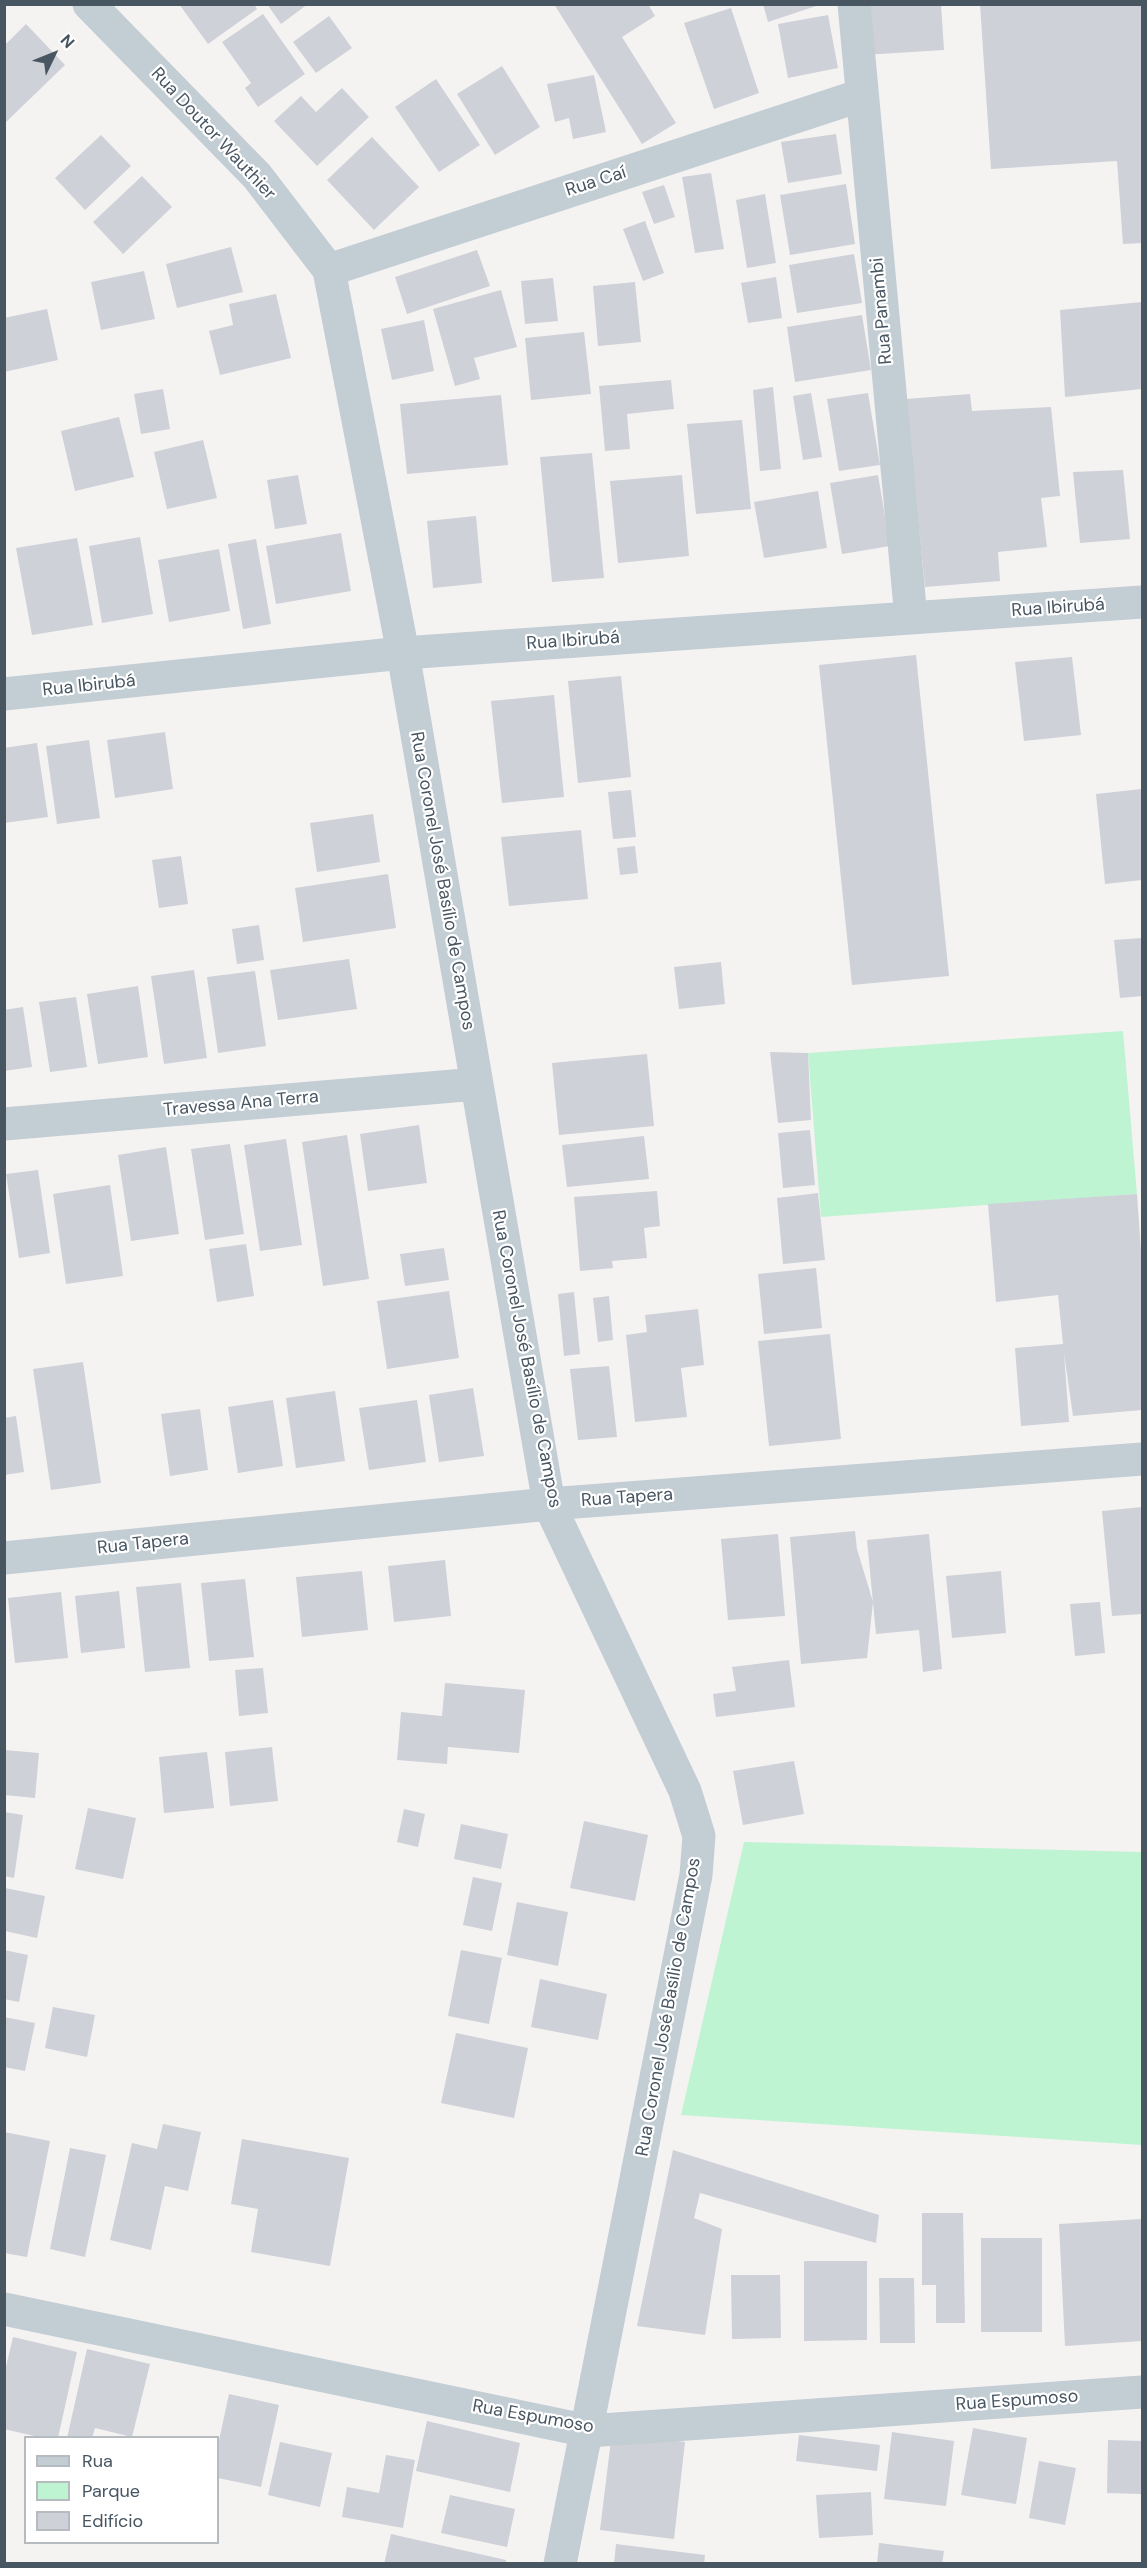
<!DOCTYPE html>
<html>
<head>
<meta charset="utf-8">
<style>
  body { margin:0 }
  #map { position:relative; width:1147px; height:2568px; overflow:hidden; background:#f5f2f2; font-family:"DM Sans",sans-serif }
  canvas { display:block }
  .frame { position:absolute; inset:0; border:6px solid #485662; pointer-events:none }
  .legend { position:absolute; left:24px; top:2436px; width:195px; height:108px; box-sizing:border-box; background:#fff; border:2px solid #b6bbc0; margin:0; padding:8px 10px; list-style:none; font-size:18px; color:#485662 }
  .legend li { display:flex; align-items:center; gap:12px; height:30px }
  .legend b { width:30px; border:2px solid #b6bbc0 }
  .north { position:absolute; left:24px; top:24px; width:60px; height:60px; -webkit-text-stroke:4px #fff; paint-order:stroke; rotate:47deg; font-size:16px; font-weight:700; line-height:24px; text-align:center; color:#485662 }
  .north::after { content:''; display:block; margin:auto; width:21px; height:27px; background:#485662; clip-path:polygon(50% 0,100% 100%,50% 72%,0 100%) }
</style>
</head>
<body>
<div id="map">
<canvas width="1147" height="2568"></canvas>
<div class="frame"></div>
<ul class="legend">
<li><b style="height:8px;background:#c2cdd4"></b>Rua</li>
<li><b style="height:16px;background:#bff4d2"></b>Parque</li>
<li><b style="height:16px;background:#ced1d8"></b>Edifício</li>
</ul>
<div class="north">N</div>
</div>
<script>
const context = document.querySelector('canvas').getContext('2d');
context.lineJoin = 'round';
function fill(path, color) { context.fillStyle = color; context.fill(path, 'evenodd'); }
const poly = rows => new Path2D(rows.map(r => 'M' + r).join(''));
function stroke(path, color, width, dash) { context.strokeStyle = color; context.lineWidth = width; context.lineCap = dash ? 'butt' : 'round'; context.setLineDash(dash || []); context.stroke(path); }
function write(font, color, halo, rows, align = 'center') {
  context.font = font + ' "DM Sans",sans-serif'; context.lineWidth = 4.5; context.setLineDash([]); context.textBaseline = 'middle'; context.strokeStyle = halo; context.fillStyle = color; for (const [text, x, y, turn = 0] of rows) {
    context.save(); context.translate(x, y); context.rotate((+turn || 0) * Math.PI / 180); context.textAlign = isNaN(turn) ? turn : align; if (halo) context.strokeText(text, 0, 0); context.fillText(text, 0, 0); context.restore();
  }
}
const green = poly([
  [1123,1031,1137,1194,821,1217,808,1053],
  [744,1842,1142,1852,1142,2145,681,2115]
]);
const building = poly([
  [179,4,254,4,257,9,208,44],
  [267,4,308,4,281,24],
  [554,4,648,4,655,16,622,37,676,123,642,144],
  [763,4,819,4,819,5,768,22],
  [859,4,941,4,944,50,863,55],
  [980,4,1142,4,1142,243,1123,244,1117,161,991,169],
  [731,8,759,93,714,109,684,23],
  [263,14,305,74,258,107,245,88,251,83,222,42],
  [828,15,838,68,788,78,778,24],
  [329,16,352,48,316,73,293,42],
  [26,24,65,65,5,123,5,45],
  [502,66,540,127,495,155,457,94],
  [594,75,606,132,573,139,569,118,555,122,547,84],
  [436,79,480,145,439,172,395,107],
  [342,88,369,117,317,166,274,121,301,96,316,112],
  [836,134,842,174,788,183,781,142],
  [101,135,131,166,85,210,55,178],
  [372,137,419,187,374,230,327,180],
  [711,173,724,249,695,253,682,177],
  [142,176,172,207,123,254,93,222],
  [846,184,855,244,790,255,780,195],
  [664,185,675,217,654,224,642,192],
  [765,194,776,263,747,268,736,200],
  [645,221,664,273,643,281,623,229],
  [231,247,243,292,177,308,166,264],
  [477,250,490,286,407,314,395,277],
  [854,254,862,303,797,313,789,265],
  [144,271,155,319,101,330,91,282],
  [776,277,782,318,748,323,741,283],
  [553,278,558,321,525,324,521,281],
  [635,282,641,342,598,346,593,286],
  [501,290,517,347,474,358,480,379,455,386,433,309],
  [276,294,291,358,220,375,209,331,233,325,229,304],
  [1142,302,1142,389,1065,397,1060,310],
  [47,309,58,360,4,372,4,318],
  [862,315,871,370,795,382,787,327],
  [424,320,434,371,392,380,381,329],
  [584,332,591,394,531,400,525,338],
  [671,380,674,409,627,414,630,449,605,451,599,386],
  [773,387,781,469,760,471,753,390],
  [163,389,170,429,141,434,134,394],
  [811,393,822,457,803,460,793,396],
  [868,393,880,465,839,471,827,399],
  [970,394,972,411,1051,407,1060,496,1041,498,1047,547,998,552,1000,581,925,587,906,399],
  [501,395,508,465,407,474,400,404],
  [119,417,134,477,75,491,61,431],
  [742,420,751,509,696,514,687,424],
  [203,440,217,498,167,509,154,452],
  [592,453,604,578,552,582,540,457],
  [1123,470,1130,539,1080,543,1073,472],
  [298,475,307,524,275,529,267,480],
  [682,475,689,556,618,563,610,481],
  [878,475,890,546,842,554,830,483],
  [818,491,827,548,764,558,754,502],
  [476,516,482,583,433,588,427,521],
  [341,533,351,591,276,604,266,546],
  [140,537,153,614,102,623,89,546],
  [77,538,93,625,32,635,16,548],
  [256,539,271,624,243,629,228,544],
  [219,549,230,611,169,622,158,560],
  [916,655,949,976,852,985,819,665],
  [1072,657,1081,735,1024,741,1015,662],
  [621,676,631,777,578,783,568,681],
  [554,695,564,797,502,803,491,701],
  [165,732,173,789,115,798,107,740],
  [89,740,100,818,57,824,46,746],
  [37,743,48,817,4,823,4,748],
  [1142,789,1142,880,1105,884,1096,794],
  [631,790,636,837,613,839,608,792],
  [373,814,380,862,317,872,310,823],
  [581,830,588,899,509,906,501,837],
  [635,846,638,873,620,875,617,848],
  [181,856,188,904,159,908,152,860],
  [388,874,396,928,303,942,295,888],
  [259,925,264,960,237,964,232,929],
  [1142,938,1142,996,1120,998,1114,940],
  [349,959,357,1009,278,1020,270,970],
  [721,962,725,1004,679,1009,674,967],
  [194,970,207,1058,164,1064,151,976],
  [255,971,266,1046,218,1053,207,977],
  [138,986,148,1057,98,1064,87,994],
  [76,997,87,1067,50,1072,39,1002],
  [23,1007,32,1067,4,1071,4,1010],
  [770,1052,808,1053,811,1120,778,1123],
  [647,1054,654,1126,559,1135,552,1063],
  [419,1125,427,1183,368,1191,360,1134],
  [810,1130,815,1185,783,1188,778,1133],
  [347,1135,369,1279,323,1286,302,1142],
  [644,1136,649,1179,567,1187,562,1145],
  [286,1139,302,1245,260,1251,244,1145],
  [230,1144,244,1234,205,1240,191,1149],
  [166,1147,179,1234,131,1241,118,1155],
  [38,1170,50,1253,19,1258,6,1174],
  [110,1185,123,1276,66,1284,53,1194],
  [657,1191,660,1226,644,1228,647,1258,612,1261,613,1268,580,1271,574,1197],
  [818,1193,825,1260,783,1264,777,1198],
  [1137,1194,1142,1266,1142,1410,1073,1416,1064,1353,1069,1422,1021,1426,1015,1348,1063,1344,1058,1295,996,1302,988,1204],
  [246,1244,254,1296,217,1302,209,1249],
  [444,1248,449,1280,405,1286,400,1254],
  [816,1268,822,1328,764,1334,758,1274],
  [449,1291,459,1358,387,1369,377,1301],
  [574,1292,580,1354,564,1356,558,1294],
  [609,1296,613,1340,598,1342,593,1298],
  [698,1309,704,1365,681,1368,687,1417,635,1422,626,1335,647,1332,645,1315],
  [830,1334,841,1439,769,1446,758,1341],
  [83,1362,101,1483,51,1490,33,1369],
  [609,1366,617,1437,578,1440,570,1369],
  [473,1388,484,1456,439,1462,429,1395],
  [335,1391,345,1461,296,1468,286,1398],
  [273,1400,283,1466,238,1473,228,1407],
  [417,1400,426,1462,369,1470,359,1408],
  [200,1409,208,1470,170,1476,161,1414],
  [16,1416,24,1472,4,1475,4,1418],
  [1142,1507,1142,1614,1112,1616,1102,1511],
  [855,1531,857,1549,873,1602,867,1658,801,1664,790,1537],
  [778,1534,785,1616,728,1620,721,1539],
  [929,1534,942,1669,923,1672,919,1630,876,1634,867,1540],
  [445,1560,451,1616,394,1622,388,1566],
  [362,1571,368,1630,302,1637,296,1577],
  [1001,1571,1006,1633,952,1638,946,1576],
  [245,1579,254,1657,209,1661,201,1583],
  [181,1583,190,1668,145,1672,136,1587],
  [119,1591,125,1648,81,1653,75,1596],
  [61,1592,68,1658,15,1663,8,1598],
  [1100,1602,1105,1653,1075,1656,1070,1604],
  [789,1660,795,1707,716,1717,713,1694,736,1691,732,1667],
  [263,1668,268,1713,239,1716,235,1670],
  [445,1683,525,1690,519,1753,448,1747,447,1764,397,1760,401,1712,442,1716],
  [272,1747,278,1801,230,1806,225,1752],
  [4,1750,39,1753,35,1798,4,1795],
  [207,1752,214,1808,164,1813,159,1757],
  [794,1761,804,1814,743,1825,733,1771],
  [88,1808,136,1818,123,1879,75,1869],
  [404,1809,425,1814,418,1847,397,1842],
  [4,1812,23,1815,14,1878,4,1876],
  [584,1821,648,1835,635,1901,570,1888],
  [461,1824,508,1834,501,1869,454,1859],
  [473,1877,502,1883,492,1931,463,1925],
  [5,1888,45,1896,37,1938,5,1931],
  [517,1902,568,1912,558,1966,507,1955],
  [4,1950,28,1955,19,2002,4,1999],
  [461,1950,502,1958,489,2024,448,2016],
  [540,1979,607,1994,598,2040,531,2027],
  [53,2007,95,2015,87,2057,45,2048],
  [4,2017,35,2023,25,2071,4,2067],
  [456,2033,528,2048,514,2118,441,2103],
  [163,2124,201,2132,188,2191,165,2186,151,2250,110,2240,132,2143,157,2149],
  [4,2132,50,2141,27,2257,4,2253],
  [242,2139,349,2158,330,2266,251,2252,258,2209,231,2204],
  [70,2148,106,2155,85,2257,50,2249],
  [673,2150,879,2215,876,2243,700,2193,694,2218,722,2229,705,2335,637,2326],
  [922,2213,963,2213,965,2323,936,2323,936,2285,922,2285],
  [1142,2219,1142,2341,1065,2346,1059,2224],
  [981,2238,1042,2238,1042,2332,981,2332],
  [804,2261,867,2261,867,2340,804,2341],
  [731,2275,780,2275,781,2338,732,2339],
  [879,2278,914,2278,915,2343,880,2343],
  [13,2337,77,2352,58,2438,43,2438,4,2429,4,2375],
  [87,2349,150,2364,132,2437,95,2428,92,2438,67,2438],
  [229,2394,279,2405,261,2487,218,2478,218,2445],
  [427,2421,520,2443,510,2492,416,2471],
  [973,2428,1027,2438,1016,2504,961,2495],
  [612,2432,685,2442,674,2539,600,2530],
  [892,2432,954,2441,946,2506,884,2499],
  [799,2435,880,2445,877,2471,796,2461],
  [1108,2440,1142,2441,1142,2494,1107,2493],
  [280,2442,332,2453,320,2507,268,2495],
  [386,2455,415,2460,403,2528,342,2517,347,2487,379,2493],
  [1039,2461,1076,2468,1065,2525,1029,2518],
  [871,2492,873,2535,819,2538,816,2495],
  [450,2495,515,2509,507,2547,441,2533],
  [391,2534,506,2560,506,2564,384,2564],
  [879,2543,944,2551,942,2564,877,2564],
  [616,2544,705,2555,704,2564,614,2564]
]);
const street = poly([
  [89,4,257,176,329,270,403,653,549,1504,685,1791,699,1836,696,1875,560,2564],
  [854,4,911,618],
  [329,270,862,95],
  [4,694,403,653,1142,602],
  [4,1124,477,1084],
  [4,1558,549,1504,1142,1459],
  [4,2309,588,2431,1142,2392]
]);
const streetNames = [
  ["Rua Doutor Wauthier",213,134,47],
  ["Rua Caí",596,182,-18],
  ["Rua Panambi",882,311,-95],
  ["Rua Ibirubá",1058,608,-4],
  ["Rua Ibirubá",573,641,-4],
  ["Rua Ibirubá",89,686,-6],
  ["Rua Coronel José Basílio de Campos",442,881,80],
  ["Travessa Ana Terra",241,1104,-5],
  ["Rua Coronel José Basílio de Campos",526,1359,79],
  ["Rua Tapera",627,1498,-4],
  ["Rua Tapera",143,1544,-6],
  ["Rua Coronel José Basílio de Campos",669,2007,-80],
  ["Rua Espumoso",1017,2401,-4],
  ["Rua Espumoso",533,2417,10]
];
fill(green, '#bff4d2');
fill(building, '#ced1d8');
stroke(street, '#c2cdd4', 33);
write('18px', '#485662', '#fff', streetNames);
</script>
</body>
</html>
